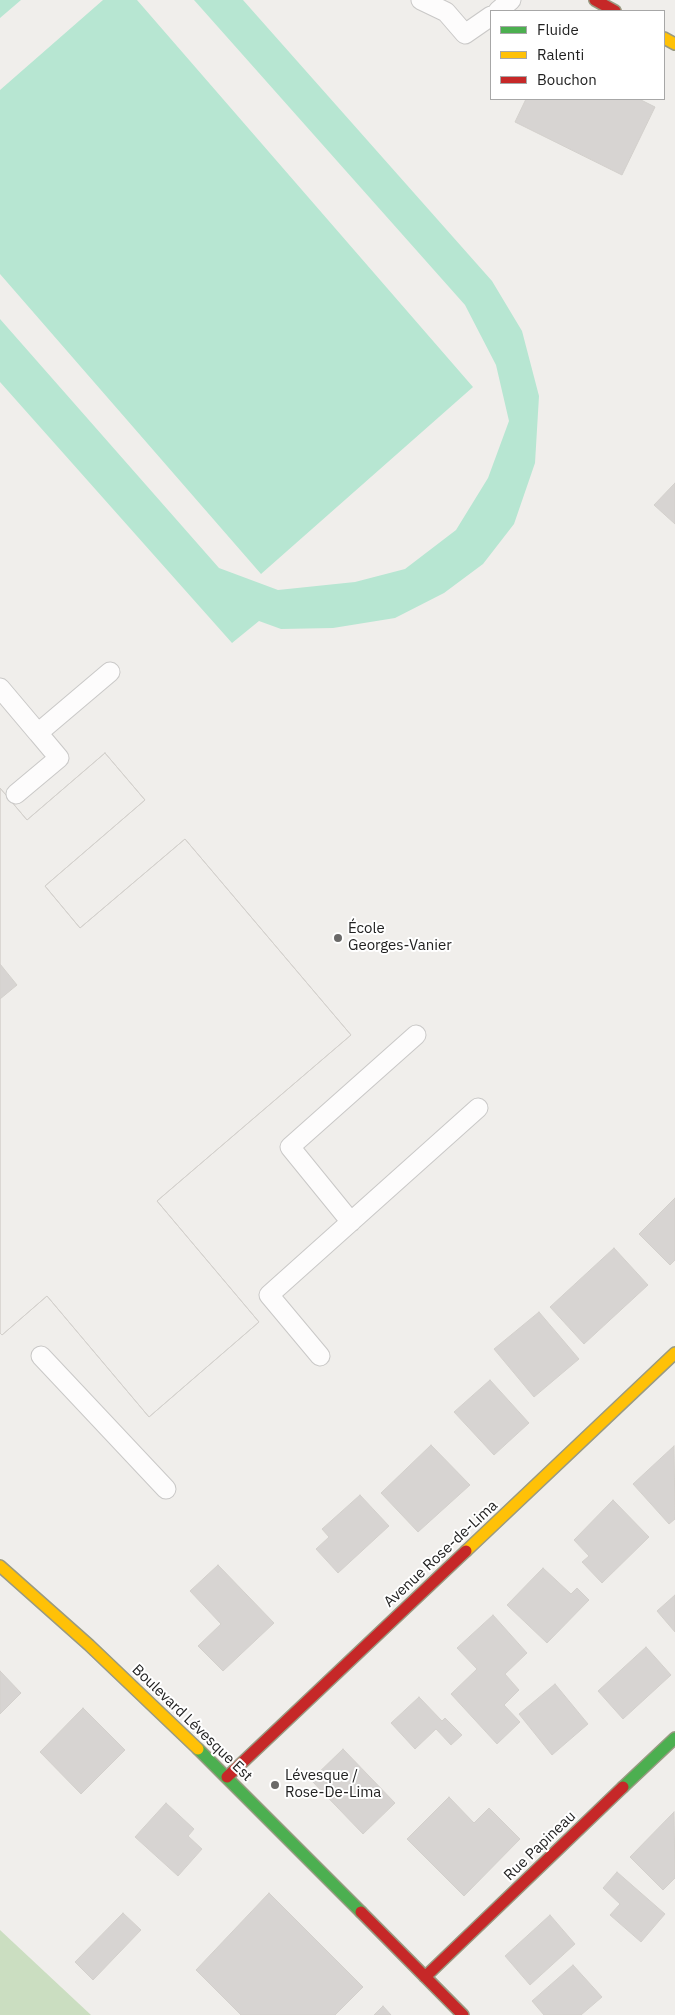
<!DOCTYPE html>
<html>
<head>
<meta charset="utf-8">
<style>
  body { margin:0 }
  #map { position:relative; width:675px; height:2015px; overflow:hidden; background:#f0eeeb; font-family:"IBM Plex Sans",sans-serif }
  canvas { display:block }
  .legend { position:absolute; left:490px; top:10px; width:175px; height:90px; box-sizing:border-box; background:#fff; border:1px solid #a7a7a7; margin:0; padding:6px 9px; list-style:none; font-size:15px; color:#222 }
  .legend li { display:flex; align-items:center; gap:10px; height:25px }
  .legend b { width:25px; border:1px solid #a7a7a7 }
</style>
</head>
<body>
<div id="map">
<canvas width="675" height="2015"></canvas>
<ul class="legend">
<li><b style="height:6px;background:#4caf50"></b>Fluide</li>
<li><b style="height:6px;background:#ffc107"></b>Ralenti</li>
<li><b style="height:6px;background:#c62828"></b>Bouchon</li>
</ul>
</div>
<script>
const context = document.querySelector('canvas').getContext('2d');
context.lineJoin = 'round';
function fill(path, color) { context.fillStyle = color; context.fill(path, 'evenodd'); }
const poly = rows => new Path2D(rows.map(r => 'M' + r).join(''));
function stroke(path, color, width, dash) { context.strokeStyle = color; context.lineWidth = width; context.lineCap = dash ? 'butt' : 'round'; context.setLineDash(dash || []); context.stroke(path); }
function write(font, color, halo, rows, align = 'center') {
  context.font = font + ' "IBM Plex Sans",sans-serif'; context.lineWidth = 4; context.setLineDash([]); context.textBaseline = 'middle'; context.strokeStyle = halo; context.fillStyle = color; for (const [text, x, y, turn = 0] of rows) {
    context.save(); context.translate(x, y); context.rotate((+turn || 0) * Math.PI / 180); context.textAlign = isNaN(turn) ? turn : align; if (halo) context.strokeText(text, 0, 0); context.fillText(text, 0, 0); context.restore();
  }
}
const forest = poly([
  [0,1930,91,2015,0,2015]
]);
const pitch = poly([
  [0,0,21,0,0,18],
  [103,0,137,0,473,387,261,574,0,274,0,90],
  [194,0,243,0,492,281,522,331,539,396,535,463,514,524,483,564,444,593,395,618,333,628,281,629,259,621,232,643,0,382,0,319,219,568,278,590,355,582,405,569,456,530,488,478,509,421,496,365,465,305]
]);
const building = poly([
  [526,99,639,99,655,107,622,175,515,122,526,99],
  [675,483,675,524,654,505,675,483],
  [105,753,145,800,45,886,80,928,185,839,351,1035,157,1201,259,1322,149,1417,47,1296,2,1335,0,1333,0,999,17,985,0,964,0,788,27,820,105,753],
  [105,753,145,800,45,886,80,928,185,839,351,1035,157,1201,259,1322,149,1417,47,1296,2,1335,0,1333,0,788,27,820,105,753],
  [675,1198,675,1260,670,1265,639,1234,675,1198],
  [614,1248,648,1285,584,1344,550,1307,614,1248],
  [539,1312,579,1359,534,1397,494,1349,539,1312],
  [490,1380,529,1423,494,1455,454,1412,490,1380],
  [431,1445,470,1485,418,1532,381,1493,431,1445],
  [674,1446,675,1519,669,1524,633,1484,674,1446],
  [360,1495,389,1526,338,1573,316,1549,329,1537,322,1529,360,1495],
  [613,1500,649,1537,602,1583,582,1562,589,1556,574,1540,613,1500],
  [218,1565,274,1623,223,1671,198,1646,221,1624,190,1591,218,1565],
  [543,1568,571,1594,577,1588,589,1600,547,1643,507,1605,543,1568],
  [675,1595,675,1632,657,1611,675,1595],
  [493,1615,527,1653,505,1674,519,1690,504,1705,520,1722,497,1744,451,1694,477,1669,457,1648,493,1615],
  [646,1647,671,1675,623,1719,598,1691,646,1647],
  [0,1671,21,1693,0,1714,0,1671],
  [555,1684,588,1724,552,1755,519,1714,555,1684],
  [419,1697,442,1721,445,1718,462,1735,451,1745,436,1729,415,1749,391,1723,419,1697],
  [83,1708,125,1750,81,1794,40,1752,83,1708],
  [343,1749,395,1803,363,1834,311,1780,343,1749],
  [449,1797,474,1823,489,1808,520,1839,464,1896,407,1839,449,1797],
  [166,1803,194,1829,188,1836,202,1849,178,1876,135,1837,166,1803],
  [674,1812,675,1878,663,1890,630,1857,674,1812],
  [617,1872,665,1914,641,1942,610,1915,620,1904,603,1888,617,1872],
  [269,1893,363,1987,335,2015,241,2015,196,1970,269,1893],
  [123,1913,141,1930,93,1980,75,1962,123,1913],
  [550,1915,575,1944,530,1985,505,1956,550,1915],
  [573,1965,602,1997,581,2015,544,2015,532,2001,573,1965],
  [383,2006,391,2015,374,2015,383,2006]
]);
const lane = poly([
  [421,0,446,12,465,34,491,16],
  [498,11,511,0],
  [0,688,38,733,110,672],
  [16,794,59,758,38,733],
  [351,1222,290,1147,416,1035],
  [41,1356,166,1489],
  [320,1356,269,1295,478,1108]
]);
const fast = poly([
  [198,1749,361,1912],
  [623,1787,675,1738]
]);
const slow = poly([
  [664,38,675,44],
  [466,1551,675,1353],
  [0,1566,89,1645,198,1749]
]);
const jam = poly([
  [595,0,615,11],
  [227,1777,466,1551],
  [361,1912,463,2015],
  [425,1977,623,1787]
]);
const markers = [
  [338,938,5,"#6a6968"],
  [275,1785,5,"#6a6968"]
];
const poiNames = [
  ["École",348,929],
  ["Georges-Vanier",348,946],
  ["Lévesque /",285,1776],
  ["Rose-De-Lima",285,1793]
];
const streetNames = [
  ["Avenue Rose-de-Lima",441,1554,-43],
  ["Boulevard Lévesque Est",192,1723,44],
  ["Rue Papineau",540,1846,-44]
];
fill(forest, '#cbdec1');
fill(pitch, '#b7e6d2');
fill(building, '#d7d4d2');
stroke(building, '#d3d0cc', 1);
stroke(lane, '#c9c8c7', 21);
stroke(fast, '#999a82', 14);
stroke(slow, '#999a82', 14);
stroke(jam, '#999a82', 14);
stroke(lane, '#fdfcfc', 19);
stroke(fast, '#4caf50', 11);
stroke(slow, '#ffc107', 11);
stroke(jam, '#c62828', 11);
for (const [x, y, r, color] of markers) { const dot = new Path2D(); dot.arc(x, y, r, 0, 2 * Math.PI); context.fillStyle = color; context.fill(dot); stroke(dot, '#fff', 2); }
write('15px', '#222', '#fff', poiNames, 'left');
write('15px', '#222', '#fff', streetNames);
</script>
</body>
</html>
